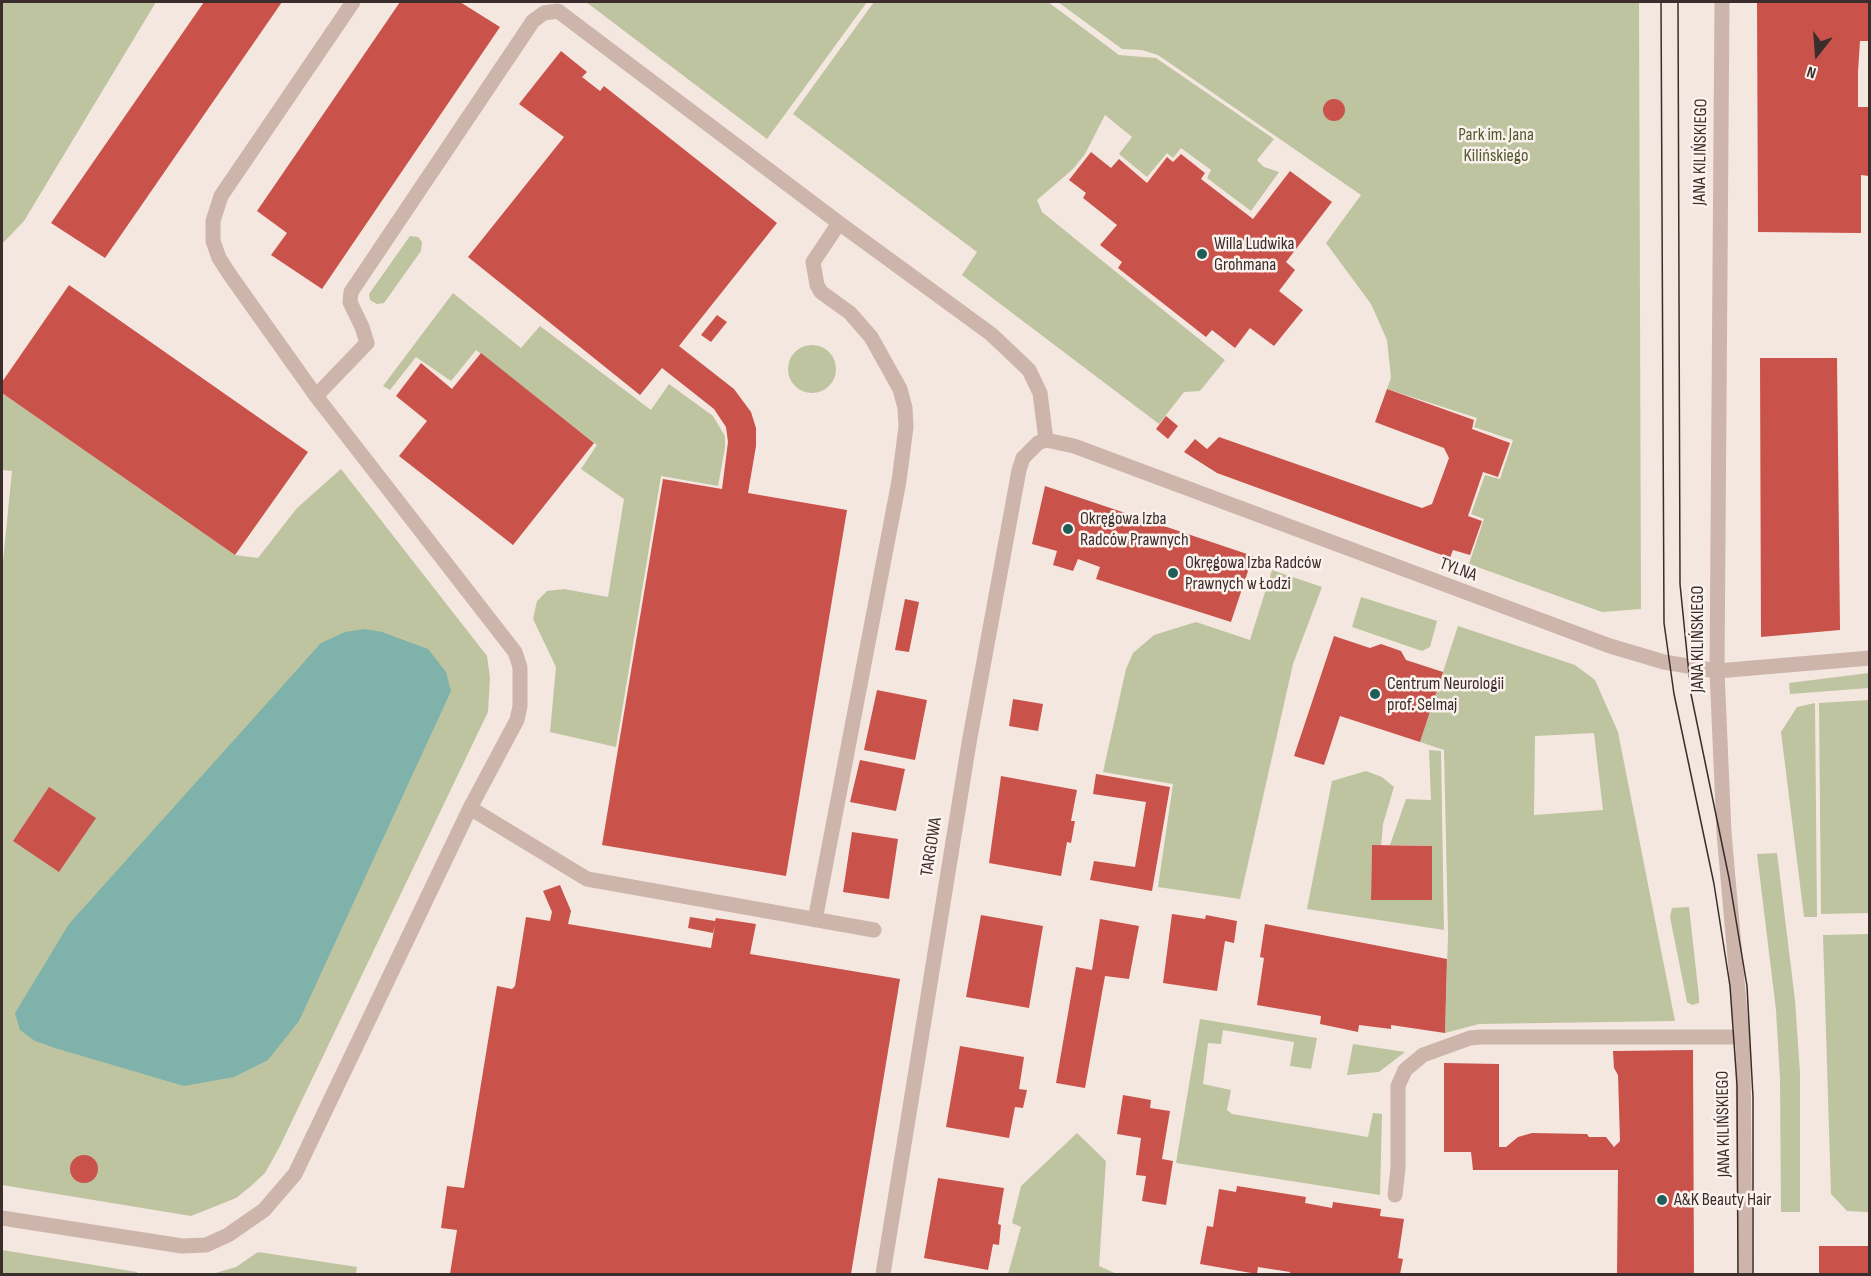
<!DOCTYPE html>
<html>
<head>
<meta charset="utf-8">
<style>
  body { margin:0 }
  #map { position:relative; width:1871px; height:1276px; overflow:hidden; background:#f4e7e0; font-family:"Sofia Sans Condensed",sans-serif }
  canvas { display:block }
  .frame { position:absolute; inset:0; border:3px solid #3b2d2b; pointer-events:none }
  .north { position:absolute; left:1787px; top:24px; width:60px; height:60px; -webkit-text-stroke:4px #fbf2ed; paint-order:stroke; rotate:197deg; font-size:16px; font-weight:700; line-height:24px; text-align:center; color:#3b2d2b }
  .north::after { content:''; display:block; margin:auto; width:21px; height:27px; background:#3b2d2b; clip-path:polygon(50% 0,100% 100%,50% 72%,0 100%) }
</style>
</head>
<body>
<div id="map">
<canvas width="1871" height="1276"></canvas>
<div class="frame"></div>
<div class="north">N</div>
</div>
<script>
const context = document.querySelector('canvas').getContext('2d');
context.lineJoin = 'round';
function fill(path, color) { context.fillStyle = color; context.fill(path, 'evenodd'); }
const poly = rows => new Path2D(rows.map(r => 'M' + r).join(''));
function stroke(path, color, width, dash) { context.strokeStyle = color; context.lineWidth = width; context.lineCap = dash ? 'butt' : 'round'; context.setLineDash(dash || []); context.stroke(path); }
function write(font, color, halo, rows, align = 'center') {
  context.font = font + ' "Sofia Sans Condensed",sans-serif'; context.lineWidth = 5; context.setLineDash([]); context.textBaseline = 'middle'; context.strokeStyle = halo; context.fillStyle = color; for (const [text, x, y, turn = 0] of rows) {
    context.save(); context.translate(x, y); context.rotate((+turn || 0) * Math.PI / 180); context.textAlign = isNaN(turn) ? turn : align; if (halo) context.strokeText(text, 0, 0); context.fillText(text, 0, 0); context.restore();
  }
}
const green = poly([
  [2,2,156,2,24,221,2,244],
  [586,2,867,2,767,139],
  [874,2,1048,2,1119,55,1156,58,1274,139,1257,160,1264,167,1279,172,1251,211,1207,178,1211,170,1181,148,1173,158,1167,153,1147,177,1119,154,1132,137,1105,115,1085,154,1073,169,1037,200,1042,212,1225,360,1200,391,1184,392,1159,424,962,275,977,252,793,114],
  [1058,2,1639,2,1641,609,1602,612,1469,564,1484,519,1471,514,1485,475,1500,479,1513,440,1474,427,1477,418,1387,389,1391,378,1387,340,1371,304,1326,243,1361,195,1158,55,1142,50,1122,49],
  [410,236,418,237,422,242,421,251,384,303,377,304,370,300,369,294],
  [453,293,521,348,540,326,651,410,669,384,713,416,725,436,725,448,718,486,661,476,616,747,550,732,556,667,533,619,537,601,547,591,564,589,608,597,624,499,581,469,597,445,476,350,451,381,416,357,390,390,383,386],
  '788 369a24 24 0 1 1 48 0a24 24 0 1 1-48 0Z',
  [2,393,235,555,258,558,297,508,341,469,487,656,490,678,488,712,279,1148,265,1173,251,1186,236,1198,191,1216,2,1185,2,571,12,471,2,470],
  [1272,570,1322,587,1293,664,1240,899,1158,887,1173,784,1103,772,1126,669,1133,653,1154,635,1196,622,1250,640],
  [1361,597,1437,621,1430,647,1422,651,1352,627],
  [1458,626,1575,665,1595,680,1618,732,1675,1021,1479,1024,1445,1033,1448,934,1444,750,1420,742],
  [1594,733,1603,810,1534,815,1535,736],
  [1869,673,1869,688,1790,694,1789,683],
  [1869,700,1869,913,1821,914,1819,703],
  [1815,703,1817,917,1804,917,1781,732,1797,707],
  [1429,750,1441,751,1444,930,1307,909,1332,781,1366,771,1382,777,1394,787,1383,824,1381,846,1372,846,1371,900,1432,900,1432,846,1390,845,1406,799,1431,800],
  [1777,853,1795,1000,1800,1073,1800,1212,1781,1212,1780,1079,1776,1010,1757,854],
  [1689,907,1699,997,1699,1003,1692,1005,1687,1002,1670,917,1672,908],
  [1869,934,1870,1212,1869,1212,1847,1211,1831,1194,1823,935],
  [1200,1019,1317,1038,1311,1069,1290,1066,1294,1042,1223,1030,1221,1044,1208,1043,1203,1084,1231,1090,1227,1110,1232,1114,1368,1137,1373,1113,1382,1114,1380,1195,1176,1163],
  [1353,1044,1405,1052,1379,1072,1347,1075],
  [1077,1133,1106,1161,1099,1266,1117,1274,1008,1274,1021,1227,1012,1223,1021,1186],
  [2,1250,137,1272,137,1274,2,1274],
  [258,1252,357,1267,356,1274,212,1274,236,1267]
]);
const water = poly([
  [365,629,382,632,428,649,446,672,451,691,299,1021,268,1060,234,1077,184,1086,55,1048,35,1041,20,1030,15,1013,69,924,321,643,345,632]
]);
const building = poly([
  [204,2,282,2,105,258,51,223],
  [400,2,460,2,500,27,322,289,271,255,287,233,257,211],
  [1757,2,1869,2,1869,41,1860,41,1858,72,1858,107,1869,107,1869,176,1861,175,1861,233,1758,232],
  [561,51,587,72,582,77,600,91,604,86,777,223,679,346,734,389,751,412,756,428,756,446,748,493,847,510,786,876,602,845,663,479,722,489,728,442,726,427,714,409,662,368,640,395,468,257,564,137,519,104],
  '1323 110a11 11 0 1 1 22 0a11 11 0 1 1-22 0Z',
  [1091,152,1111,168,1119,159,1147,183,1167,157,1173,162,1181,154,1205,173,1201,179,1253,219,1290,171,1332,202,1286,262,1295,270,1279,291,1303,310,1274,346,1250,328,1235,348,1212,330,1206,337,1118,268,1122,262,1100,245,1117,225,1083,198,1086,193,1069,180],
  [69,285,308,452,235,555,2,393,2,382],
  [717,315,727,322,711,342,701,335],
  [481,353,594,443,513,545,399,456,427,421,396,396,421,363,452,389],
  [1760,358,1837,358,1840,630,1761,637],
  [1387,389,1474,420,1472,429,1510,443,1498,477,1483,472,1468,516,1482,521,1470,555,1453,550,1450,558,1217,473,1184,452,1195,439,1207,449,1219,437,1422,508,1432,504,1449,458,1444,448,1375,422],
  [1166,416,1178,426,1168,439,1156,429],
  [1045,486,1253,556,1231,622,1096,579,1100,567,1078,559,1073,571,1053,565,1057,551,1032,544],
  [905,599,919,602,909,652,895,650],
  [1334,636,1370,648,1381,644,1401,651,1406,660,1443,672,1420,742,1340,716,1324,765,1294,756],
  [877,690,927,700,915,760,864,750],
  [1013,699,1043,704,1038,731,1009,726],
  [860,760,905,769,896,811,850,802],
  [1096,774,1170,787,1152,891,1090,880,1094,861,1135,867,1146,802,1093,794],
  [1001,776,1077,790,1071,821,1075,821,1071,843,1067,842,1061,876,989,863],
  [49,787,96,818,59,872,13,841],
  [852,832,898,839,889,899,843,892],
  [1372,845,1432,846,1432,900,1371,900],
  [560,885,571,911,568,924,711,948,715,924,713,933,688,928,690,917,715,921,716,918,756,924,750,954,900,979,851,1274,450,1274,457,1230,441,1228,447,1186,464,1188,497,986,512,989,515,986,526,917,550,921,552,912,543,891],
  [1172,914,1205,919,1206,915,1237,921,1234,943,1225,941,1217,991,1163,983],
  [981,915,1043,926,1029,1008,966,997],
  [1100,919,1139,926,1129,979,1105,976,1085,1088,1056,1083,1076,967,1092,970],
  [1265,924,1447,959,1445,1033,1391,1025,1391,1029,1359,1025,1358,1032,1320,1024,1321,1016,1257,1005,1264,958,1260,957],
  [960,1046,1024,1057,1019,1089,1027,1090,1023,1108,1015,1107,1009,1138,946,1127],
  [1693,1050,1694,1274,1617,1274,1618,1170,1473,1170,1471,1152,1444,1152,1444,1063,1499,1064,1499,1147,1506,1147,1518,1137,1532,1133,1587,1134,1589,1137,1606,1137,1614,1147,1620,1141,1618,1075,1614,1068,1613,1051],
  [1123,1095,1151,1100,1150,1108,1170,1111,1162,1159,1173,1161,1166,1205,1142,1201,1146,1176,1136,1175,1141,1138,1117,1134],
  '70 1169a14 14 0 1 1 28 0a14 14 0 1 1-28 0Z',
  [938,1178,1004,1188,998,1224,1001,1225,999,1245,993,1244,988,1270,924,1258],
  [1237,1186,1306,1197,1305,1203,1332,1208,1333,1202,1381,1209,1380,1216,1404,1219,1398,1258,1403,1259,1400,1274,1290,1274,1290,1272,1258,1267,1257,1274,1200,1264,1207,1226,1213,1227,1219,1189,1236,1192],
  [1819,1246,1869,1246,1869,1274,1819,1274]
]);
const service = poly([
  [839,223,991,334,1029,370,1040,393,1046,440],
  [316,396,367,343,362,327,350,302,351,292,533,21,544,13,558,11,839,223,813,262,817,285,821,292,850,313,871,337,900,389,905,408,906,427,899,481,815,920],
  [470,808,587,879,874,930],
  [1395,1195,1398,1168,1398,1086,1405,1070,1423,1055,1470,1038,1481,1037,1742,1037],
  [2,1218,182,1246,206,1245,228,1235,264,1210,295,1174,470,808,517,720,520,706,520,667,515,652,316,396,230,275,219,258,213,241,213,221,221,196,353,2]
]);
const minor = poly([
  [883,1274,969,743,1019,470,1023,458,1038,443,1046,440,1074,446,1610,646,1664,662,1717,671,1870,658]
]);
const tertiary = poly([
  [1722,2,1717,671,1724,833,1743,1048,1745,1274]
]);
const tram = poly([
  [1661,2,1664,623,1674,694,1714,884,1730,986,1737,1085,1738,1274],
  [1678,2,1680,584,1691,694,1729,878,1747,986,1753,1097,1753,1274]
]);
const markers = [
  [1202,254,6,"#1e5e57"],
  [1068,529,6,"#1e5e57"],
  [1173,573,6,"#1e5e57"],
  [1375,694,6,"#1e5e57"],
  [1662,1200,6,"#1e5e57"]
];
const parkNames = [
  ["Park im. Jana",1496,135],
  ["Kilińskiego",1496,156]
];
const streetNames = [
  ["JANA KILIŃSKIEGO",1701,152,-89],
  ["TYLNA",1458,570,20],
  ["JANA KILIŃSKIEGO",1698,639,-90],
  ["TARGOWA",932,847,-81],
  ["JANA KILIŃSKIEGO",1724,1124,-91]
];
const poiNames = [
  ["Willa Ludwika",1214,244],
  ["Grohmana",1214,265],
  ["Okręgowa Izba",1080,519],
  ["Radców Prawnych",1080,540],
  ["Okręgowa Izba Radców",1185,563],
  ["Prawnych w Łodzi",1185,584],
  ["Centrum Neurologii",1387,684],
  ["prof. Selmaj",1387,705],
  ["A&K Beauty Hair",1674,1200]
];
fill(green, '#bec49f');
fill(water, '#7eb2ab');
fill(building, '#c9524a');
stroke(service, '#cdb5ab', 15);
stroke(minor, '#cdb5ab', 15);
stroke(tertiary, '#cdb5ab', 15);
stroke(tram, '#3b2d2b', 1.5);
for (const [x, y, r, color] of markers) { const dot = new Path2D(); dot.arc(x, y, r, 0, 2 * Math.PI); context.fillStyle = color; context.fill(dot); stroke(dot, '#fbf2ed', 2); }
write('18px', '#515a2d', '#fbf2ed', parkNames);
write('18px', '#3b2d2b', '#fbf2ed', streetNames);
write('18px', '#3b2d2b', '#fbf2ed', poiNames, 'left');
</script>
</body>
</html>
